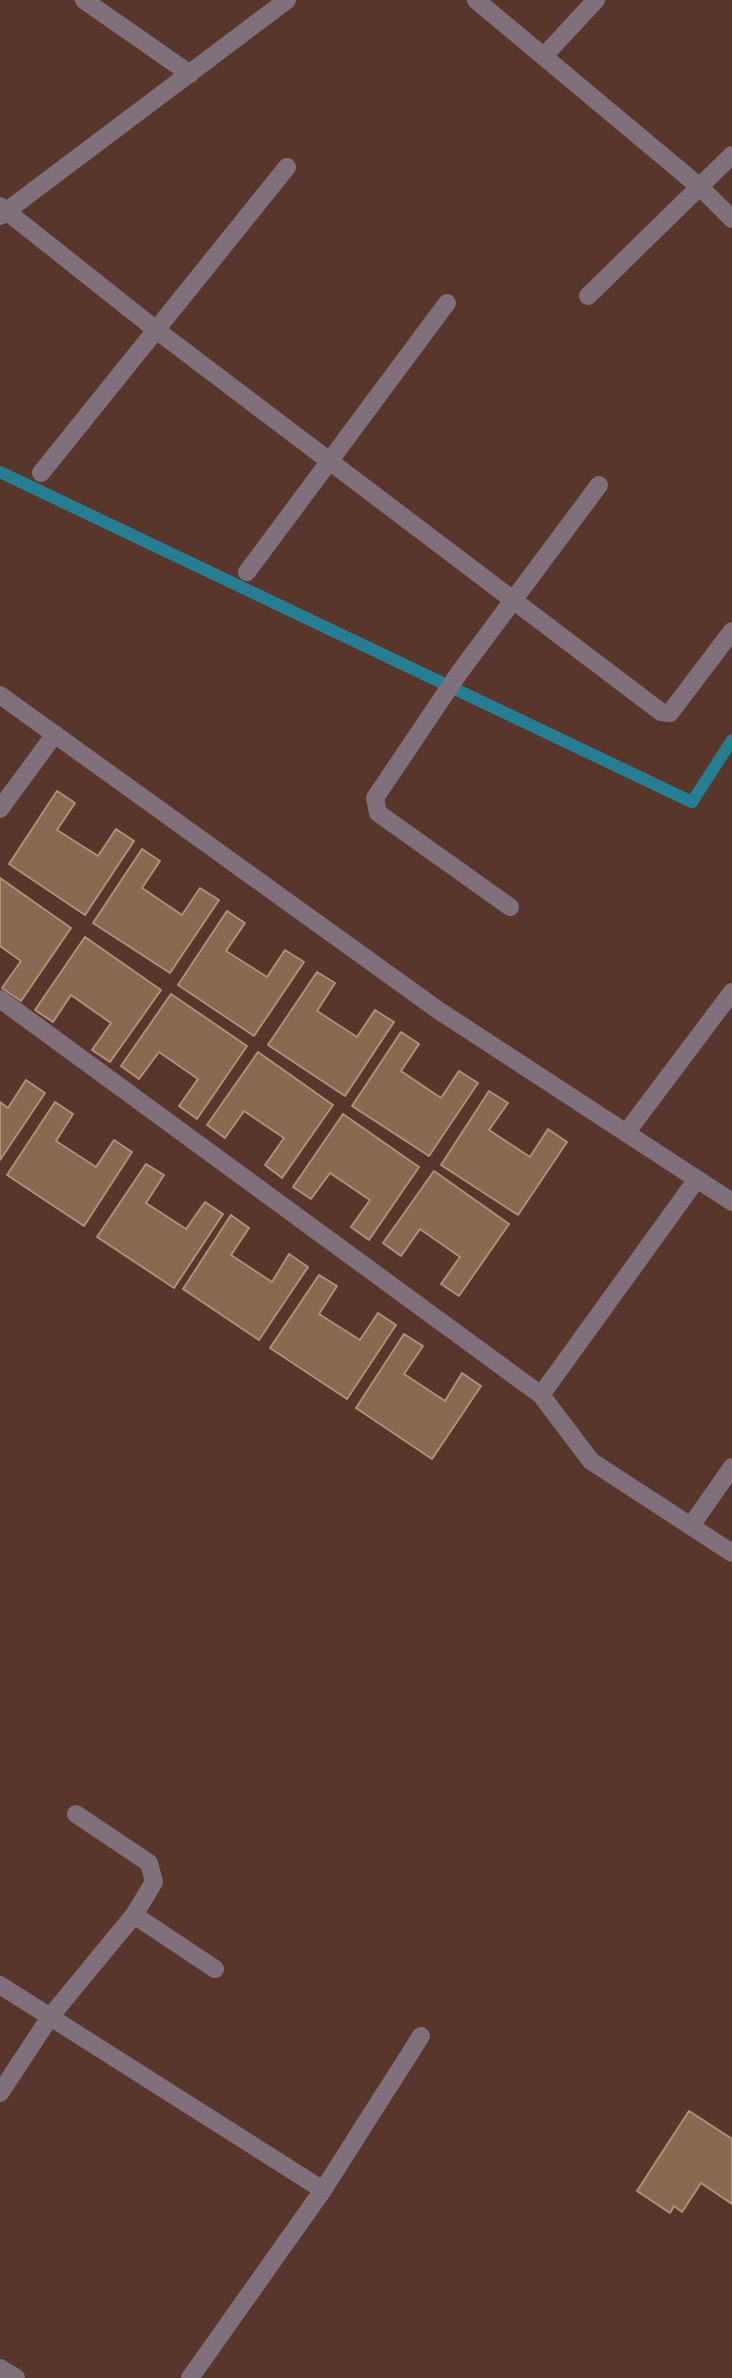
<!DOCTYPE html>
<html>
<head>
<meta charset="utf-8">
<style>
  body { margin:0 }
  canvas { display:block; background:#59362c }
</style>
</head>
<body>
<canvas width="732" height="2378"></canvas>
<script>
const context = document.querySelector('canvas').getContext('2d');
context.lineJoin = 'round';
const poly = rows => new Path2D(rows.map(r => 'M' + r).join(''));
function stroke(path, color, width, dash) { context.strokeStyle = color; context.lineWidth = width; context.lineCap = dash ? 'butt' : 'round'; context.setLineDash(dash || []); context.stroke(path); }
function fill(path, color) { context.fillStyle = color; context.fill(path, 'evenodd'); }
const stream = poly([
  [0,472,692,802,732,740]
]);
const building = poly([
  [57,791,75,803,57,830,98,856,116,829,134,841,85,915,9,864,57,791],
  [142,849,160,861,142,888,182,915,200,888,219,900,170,973,93,923,142,849],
  [0,878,71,928,21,1001,2,988,21,961,0,946,0,878],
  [227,911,245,923,226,951,267,977,285,950,304,962,254,1036,178,985,227,911],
  [85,937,161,990,110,1062,92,1050,111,1023,71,995,53,1022,35,1010,85,937],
  [317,972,335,983,317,1011,357,1037,375,1010,394,1022,345,1096,268,1045,317,972],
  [171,994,247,1046,197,1119,179,1106,198,1079,159,1052,139,1079,121,1066,171,994],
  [401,1032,419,1044,401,1071,441,1098,459,1071,478,1083,429,1156,352,1106,401,1032],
  [258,1052,333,1105,282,1178,265,1165,284,1138,244,1111,225,1138,207,1125,258,1052],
  [26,1080,45,1093,0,1160,0,1102,8,1108,26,1080],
  [489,1091,508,1103,489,1130,530,1157,548,1129,567,1142,518,1215,441,1165,489,1091],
  [55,1102,73,1114,56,1141,96,1167,114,1140,132,1152,84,1226,7,1175,55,1102],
  [343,1114,419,1167,369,1240,351,1227,370,1200,330,1173,311,1199,293,1187,343,1114],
  [146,1164,164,1175,146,1203,186,1229,205,1202,223,1214,174,1288,97,1237,146,1164],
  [434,1171,509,1224,459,1296,441,1284,460,1257,420,1229,401,1256,383,1243,434,1171],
  [231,1215,249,1228,231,1255,272,1282,289,1254,308,1267,259,1340,183,1289,231,1215],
  [319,1275,337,1286,319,1314,360,1340,378,1313,396,1325,347,1399,270,1348,319,1275],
  [404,1334,423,1346,404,1374,445,1401,462,1373,481,1386,432,1459,356,1408,404,1334],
  [689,2111,732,2139,732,2204,701,2183,682,2212,674,2206,670,2213,637,2191,689,2111]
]);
const minor = poly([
  [84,0,190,74],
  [476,0,701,188,732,219],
  [545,55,596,0],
  [0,206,155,329,661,712,670,713,732,631],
  [0,216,287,0],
  [588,296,732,155],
  [41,473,287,167],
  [247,572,447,303],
  [0,695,438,1010,732,1202],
  [0,809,55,734],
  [510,907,378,813,375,798,459,673,599,485],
  [0,999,541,1395,591,1461,732,1553],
  [626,1133,732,992],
  [541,1395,697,1179],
  [691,1526,732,1467],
  [134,1915,215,1969],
  [0,1985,323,2190],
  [0,2093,50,2017,134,1915,154,1882,149,1863,76,1814],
  [0,2368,16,2378],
  [190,2378,323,2190,421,2036]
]);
stroke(stream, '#277e92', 12);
fill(building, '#8a6952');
stroke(building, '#b28f77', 2);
stroke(minor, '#7f707b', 18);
</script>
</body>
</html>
